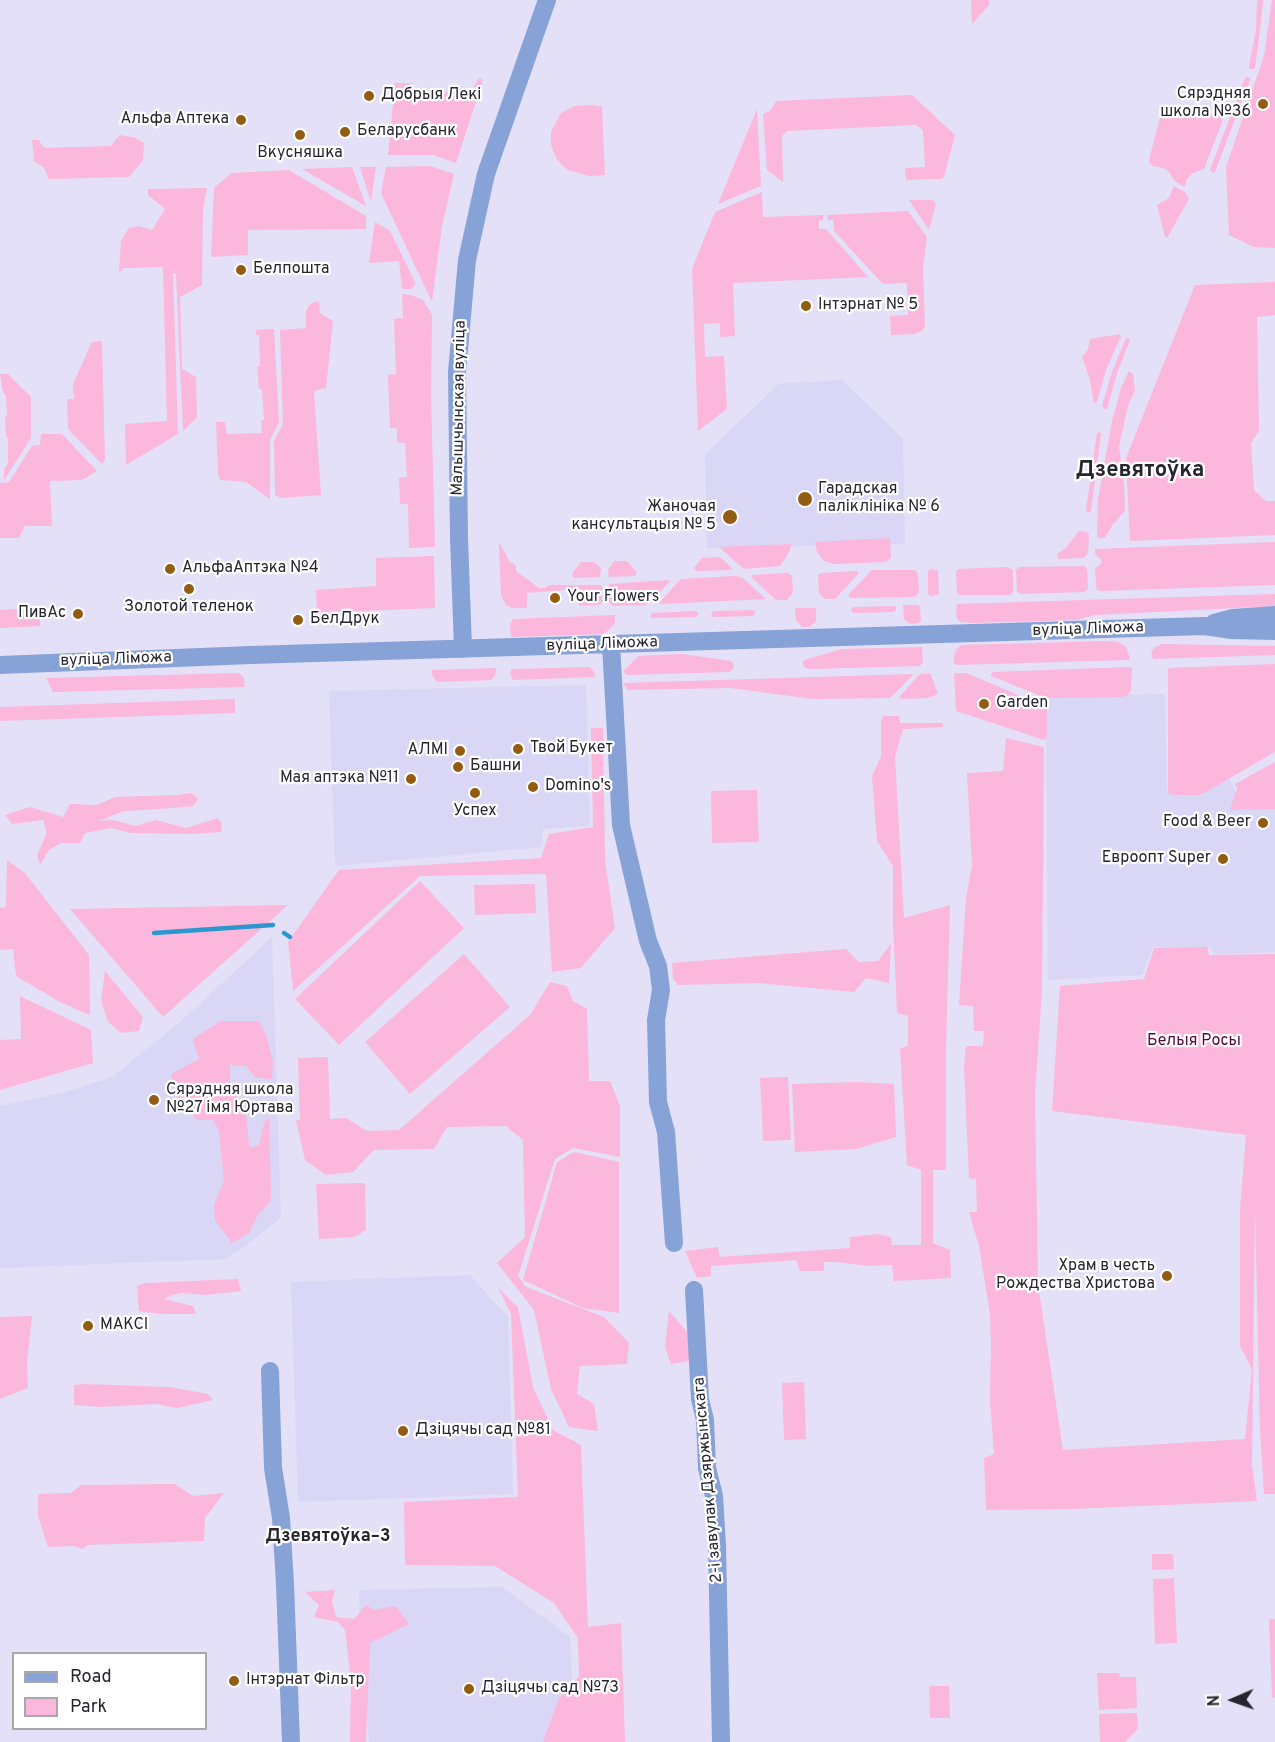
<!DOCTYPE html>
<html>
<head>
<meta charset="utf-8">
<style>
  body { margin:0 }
  #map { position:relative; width:1275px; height:1742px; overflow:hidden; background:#e3e0f8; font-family:Overpass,sans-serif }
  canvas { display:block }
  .legend { position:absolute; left:12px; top:1652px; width:195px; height:78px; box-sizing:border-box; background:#fff; border:2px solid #a8a8ab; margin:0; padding:8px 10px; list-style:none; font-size:18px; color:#26252d }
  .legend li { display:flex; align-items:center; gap:12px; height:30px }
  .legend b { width:30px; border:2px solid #a8a8ab }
  .north { position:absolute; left:1203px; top:1670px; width:60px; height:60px; -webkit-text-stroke:4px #fff; paint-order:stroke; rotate:268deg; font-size:16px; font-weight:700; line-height:24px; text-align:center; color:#26252d }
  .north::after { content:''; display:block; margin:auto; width:21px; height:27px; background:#26252d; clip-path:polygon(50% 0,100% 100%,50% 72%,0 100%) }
</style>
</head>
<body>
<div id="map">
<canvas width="1275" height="1742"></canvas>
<ul class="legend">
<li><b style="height:8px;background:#87a2d7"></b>Road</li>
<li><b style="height:16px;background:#fcb7dc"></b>Park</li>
</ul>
<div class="north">N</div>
</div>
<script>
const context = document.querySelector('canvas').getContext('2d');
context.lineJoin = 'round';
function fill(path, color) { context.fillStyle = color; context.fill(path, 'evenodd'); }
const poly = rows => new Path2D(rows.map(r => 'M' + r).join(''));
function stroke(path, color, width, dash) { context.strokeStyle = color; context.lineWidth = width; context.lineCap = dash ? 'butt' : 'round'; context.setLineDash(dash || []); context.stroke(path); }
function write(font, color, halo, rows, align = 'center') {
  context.font = font + ' Overpass,sans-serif'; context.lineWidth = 4.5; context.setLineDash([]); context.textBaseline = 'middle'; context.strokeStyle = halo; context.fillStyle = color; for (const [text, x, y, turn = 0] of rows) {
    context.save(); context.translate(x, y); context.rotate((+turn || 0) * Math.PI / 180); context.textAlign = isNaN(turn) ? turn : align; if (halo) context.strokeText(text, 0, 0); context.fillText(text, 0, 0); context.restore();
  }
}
const built = poly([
  [842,380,903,439,905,544,707,548,705,454,779,384],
  [586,685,590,826,543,829,541,847,335,866,329,691],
  [1165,694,1167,793,1198,793,1229,777,1241,804,1275,804,1275,952,1213,954,1211,948,1153,947,1142,975,1048,980,1046,697],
  [272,937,281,1218,244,1247,226,1259,0,1268,0,1106,62,1093,112,1077,179,1023],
  [470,1275,508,1317,513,1494,298,1502,291,1282],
  [502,1587,570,1637,575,1742,369,1742,360,1626,359,1590]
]);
const green = poly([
  [971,0,989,0,989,5,972,24],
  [1257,0,1263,0,1260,31,1255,68,1253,69,1249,69,1249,66,1256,30],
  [1272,0,1275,0,1275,248,1254,247,1229,235,1226,167,1264,56],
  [1247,77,1250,78,1250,80,1215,172,1213,173,1210,170,1245,78],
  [479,78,483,80,456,163,434,155,388,155,395,83,413,83,414,93,471,92],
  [912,95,955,135,944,177,942,179,906,180,905,168,925,167,923,130,916,125,787,131,782,136,783,182,767,170,763,114,770,111,776,101],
  [593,105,602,107,605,175,589,176,568,170,557,160,551,145,551,132,561,113,575,106],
  [757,109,761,186,718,204],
  [1218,115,1223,120,1204,169,1193,173,1187,179,1185,186,1184,187,1175,181,1169,172,1163,168,1153,166,1149,162,1150,156,1160,118],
  [121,135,135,138,144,143,143,160,129,177,49,179,44,168,34,161,32,140,38,140,45,148,111,146,116,139],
  [430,166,454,174,442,226,432,302,381,193,386,167],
  [352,167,366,206,302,169],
  [360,167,376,167,371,202],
  [289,170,366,216,366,229,248,230,248,255,211,257,214,188,232,173],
  [1174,186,1185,192,1189,199,1167,238,1165,237,1157,205,1169,198],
  [207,188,203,209,202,285,180,297,182,369,196,377,197,417,183,431,176,274,173,273,178,434,126,465,125,424,167,421,163,267,123,268,122,271,119,272,121,241,129,228,139,226,152,230,165,209,148,195,148,189],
  [762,192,763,217,823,215,823,220,819,221,819,229,826,229,868,277,733,283,735,336,720,337,720,323,704,324,705,357,724,356,727,409,698,431,692,269,715,212],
  [909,200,932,200,936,204,929,230],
  [908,211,927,237,923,268,925,326,922,331,914,334,891,335,890,316,908,315,907,283,883,284,834,231,833,220,828,220,827,215],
  [375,222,390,231,416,284,411,289,402,289,399,261,369,263],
  [1275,282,1275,315,1257,317,1259,431,1251,443,1254,490,1266,501,1275,501,1275,535,1130,541,1126,458,1195,285],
  [402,294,411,295,423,300,432,315,431,395,435,547,409,548,408,504,400,504,399,478,407,477,405,443,397,442,397,428,390,428,388,375,396,374,394,319,403,318],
  [319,301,320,313,333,321,326,388,314,391,321,495,281,498,275,495,274,441,283,424,280,330,306,328,306,311,310,304],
  [274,329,279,422,270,440,270,499,246,482,220,480,218,473,216,422,225,422,227,434,262,433,261,421,264,420,262,389,259,389,257,366,260,366,259,335,256,335,256,330],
  [1120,334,1121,336,1106,370,1097,402,1094,403,1089,376,1082,357,1088,349,1090,339],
  [1126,338,1130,339,1130,340,1117,373,1107,409,1105,409,1102,406,1112,372],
  [102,341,105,460,102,464,68,429,67,399,74,399,73,384,92,342],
  [1129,371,1133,374,1135,390,1128,406,1119,446,1124,485,1125,511,1113,524,1105,538,1097,538,1098,499,1112,421,1121,388],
  [0,374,8,374,31,397,31,438,4,480,4,469,8,464,8,438,6,436,5,418,7,415,6,396,3,392],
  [1100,432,1101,434,1091,511,1088,513,1086,510,1097,433],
  [41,434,62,434,97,471,82,480,50,481,52,526,25,526,19,538,0,538,0,483,9,482,32,446,40,445],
  [1079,531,1087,532,1089,535,1088,552,1086,556,1083,558,1059,559,1057,557,1057,554,1066,548],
  [890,538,891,558,886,562,834,564,824,561,817,552,815,542],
  [1275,542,1275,585,1101,591,1097,590,1096,585,1095,568,1101,564,1101,560,1095,554,1095,549],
  [499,544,500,544,510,562,513,563,516,566,516,571,539,588,545,588,549,585,600,585,602,586,602,603,599,605,579,606,578,591,576,589,527,593,527,608,512,608,506,605,501,595],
  [792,544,787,556,780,566,744,569,719,547],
  [434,556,435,608,317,613,316,590,376,586,376,558],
  [720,557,732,568,731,570,696,571,694,568,702,558],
  [614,561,627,561,637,573,635,576,609,577,608,570],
  [581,562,594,562,601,568,600,577,574,578,572,574],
  [1084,566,1087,569,1088,589,1084,592,1021,594,1017,592,1016,570,1019,567],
  [1007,567,1013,570,1013,592,1010,595,959,595,957,592,956,572,958,569],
  [930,569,938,571,939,594,937,595,931,596,928,594,928,571],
  [872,570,915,570,918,574,919,592,915,597,850,598,848,595],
  [857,571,859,573,835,599,825,599,819,593,818,575,821,573],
  [788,573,792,576,793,592,787,600,776,600,752,578,752,575],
  [736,576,743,578,766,599,661,604,659,603,681,579],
  [668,580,670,581,650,603,645,605,613,606,608,601,608,586,610,584],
  [1275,594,1275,606,1095,615,1077,620,971,623,960,622,956,616,957,604],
  [903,605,918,605,920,607,921,621,919,623,910,624,904,619],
  [893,606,896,607,896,610,893,612,854,613,852,612,851,609,854,607],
  [35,608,39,609,40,626,0,628,0,610],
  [795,608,816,608,816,622,809,627,802,627,796,620],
  [752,610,755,611,755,614,753,616,714,617,711,616,713,611],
  [695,611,698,612,698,615,696,617,652,618,650,617,652,613],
  [615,615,615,623,609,630,603,634,511,637,510,624,513,619],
  [1105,641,1118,642,1126,647,1130,658,1129,660,956,665,954,663,954,656,956,650,961,645],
  [1162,644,1275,646,1275,655,1153,659,1151,653,1154,648],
  [922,647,923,662,920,666,809,669,804,667,803,663,804,660,842,649],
  [682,654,731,661,733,663,734,668,730,672,627,675,624,673,624,670,639,656],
  [1275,664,1275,752,1206,792,1199,795,1172,795,1168,793,1168,670,1169,668],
  [589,667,593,670,595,677,513,680,510,673,511,669],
  [1130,667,1132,668,1131,690,1128,695,1122,697,1046,698,991,676,991,674,993,672],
  [496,668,495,676,491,680,437,682,432,675,432,670],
  [237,673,242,675,244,679,245,687,53,692,46,678],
  [930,673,938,694,928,698,901,699,899,697,920,674],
  [954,673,966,673,1047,707,1047,737,1044,740,956,711],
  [912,674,913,675,890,698,813,699,730,688,628,690,623,683],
  [235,699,235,713,0,721,0,707],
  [883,716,899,716,900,723,943,723,943,727,903,729,895,756,904,918,950,905,946,1049,946,1170,933,1170,933,1243,950,1250,951,1278,894,1281,892,1265,869,1266,836,1262,824,1262,824,1271,800,1271,796,1260,711,1266,711,1276,697,1278,685,1251,718,1247,720,1257,850,1248,850,1237,876,1234,891,1237,892,1245,921,1245,921,1170,907,1165,900,1049,908,1045,908,1016,897,1013,893,924,893,866,877,841,872,776,881,757,881,720],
  [591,728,603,728,605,860,615,928,581,968,552,972,546,874,420,876,293,991,288,942,339,870,541,858,549,834,593,827],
  [1006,738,1044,747,1042,991,1035,1094,1038,1284,1063,1450,1245,1439,1252,1369,1240,1346,1240,1209,1246,1135,1052,1111,1060,986,1144,979,1154,948,1207,947,1209,955,1275,954,1275,1494,1264,1494,1260,1429,1255,1208,1252,1465,1257,1501,1072,1509,986,1510,984,1458,994,1454,990,1401,991,1344,990,1314,979,1246,969,1212,977,1212,976,1179,969,1178,964,1066,966,1046,983,1046,984,1031,974,1031,973,1006,959,1005,966,898,972,866,967,773,1003,771],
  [1275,762,1275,809,1230,810,1237,789,1235,784],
  [757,790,759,842,712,843,711,791],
  [192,793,198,799,193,806,161,809,124,811,99,821,112,820,136,826,156,820,186,828,218,818,222,824,221,832,192,834,131,833,111,828,85,833,80,843,61,843,49,850,40,865,37,855,47,833,43,820,12,824,5,815,30,807,63,817,70,804,97,805,115,797,177,795],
  [7,860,24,872,89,955,90,1015,62,1003,16,976,13,949,0,950,0,908,6,907],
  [420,881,464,928,339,1045,295,999],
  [535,884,536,913,475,915,474,885],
  [288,905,163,1017,70,909],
  [891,943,889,983,866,978,854,992,759,983,678,985,673,979,672,963,846,949,859,962,878,961],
  [464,954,510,1007,410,1094,365,1042],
  [105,971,143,1017,139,1031,121,1033,108,1022,101,1000],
  [550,982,567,986,573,1001,587,1009,589,1081,610,1081,620,1106,620,1157,573,1148,555,1159,518,1276,526,1287,604,1317,629,1343,627,1364,580,1366,577,1394,594,1404,598,1431,569,1427,551,1389,534,1310,497,1263,525,1237,523,1140,506,1126,447,1127,434,1149,374,1150,353,1172,326,1175,305,1160,296,1120,300,1120,298,1058,328,1057,330,1119,346,1118,367,1131,399,1130,530,1015],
  [20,996,91,1030,93,1063,0,1090,0,1040,21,1039],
  [221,1021,259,1021,267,1038,273,1061,272,1080,255,1077,246,1066,230,1065,230,1085,246,1113,249,1145,251,1148,259,1145,264,1123,269,1117,271,1194,270,1202,257,1216,249,1233,232,1243,215,1220,214,1205,224,1181,219,1131,213,1120,198,1120,179,1103,171,1074,199,1059,193,1039],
  [788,1077,791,1140,763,1141,760,1078],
  [857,1082,894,1084,896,1137,856,1149,795,1152,792,1084],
  [574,1152,619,1162,619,1313,583,1308,523,1280,557,1162],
  [365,1183,366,1230,354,1237,319,1239,316,1184],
  [238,1279,241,1291,207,1295,181,1293,172,1295,164,1299,193,1306,196,1314,161,1314,139,1311,137,1286,145,1283],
  [498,1288,518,1307,533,1387,553,1430,581,1445,588,1627,621,1623,625,1742,543,1742,559,1698,579,1676,578,1638,554,1603,495,1566,405,1565,404,1502,518,1497,511,1314],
  [669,1311,688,1333,690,1361,671,1364,665,1347],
  [32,1316,27,1362,28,1388,0,1399,0,1317],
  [804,1382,806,1439,784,1440,782,1383],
  [84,1384,169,1387,208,1394,213,1400,177,1408,156,1404,99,1407,74,1405,74,1385],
  [175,1484,193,1496,224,1493,205,1518,204,1541,87,1545,83,1549,73,1546,48,1547,38,1516,38,1494,71,1493,81,1485],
  [1152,1554,1173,1554,1174,1569,1152,1570],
  [1174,1578,1177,1643,1155,1644,1153,1579],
  [335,1590,332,1601,336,1617,354,1619,366,1605,375,1610,396,1606,409,1624,370,1643,366,1742,350,1742,351,1681,345,1630,338,1622,314,1617,319,1605,305,1592],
  [1269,1619,1275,1619,1275,1697,1272,1698],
  [1097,1673,1119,1673,1120,1677,1136,1677,1137,1708,1099,1710],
  [929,1686,949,1686,950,1718,930,1718],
  [1137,1713,1138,1729,1125,1742,1100,1742,1099,1714]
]);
const stream = poly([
  [154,933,273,925],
  [284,933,290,937]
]);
const minor = poly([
  [1214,623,1233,618,1275,615],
  [611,644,621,825,648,941,658,966,661,990,656,1020,658,1102,666,1132,674,1243],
  [463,649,459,538,457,372,467,260,486,174,547,0],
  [0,665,251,655,1204,626,1232,630,1275,631],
  [694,1290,700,1399,705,1420,707,1468,714,1496,717,1545,721,1742],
  [270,1371,273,1468,281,1518,285,1584,291,1742]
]);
const markers = [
  [369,96,6,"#935c13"],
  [1263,104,6,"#935c13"],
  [241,120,6,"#935c13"],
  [345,132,6,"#935c13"],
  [300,135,6,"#935c13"],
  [241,270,6,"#935c13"],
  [806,306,6,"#935c13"],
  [805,499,8,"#935c13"],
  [730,517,8,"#935c13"],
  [170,569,6,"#935c13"],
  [189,589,6,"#935c13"],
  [555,598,6,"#935c13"],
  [78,614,6,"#935c13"],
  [298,620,6,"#935c13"],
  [984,704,6,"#935c13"],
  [518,749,6,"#935c13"],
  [460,751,6,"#935c13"],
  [458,767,6,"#935c13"],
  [411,779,6,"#935c13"],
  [533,787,6,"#935c13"],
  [475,793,6,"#935c13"],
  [1263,823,6,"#935c13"],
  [1223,859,6,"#935c13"],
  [154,1100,6,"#935c13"],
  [1167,1276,6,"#935c13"],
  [88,1326,6,"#935c13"],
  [403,1431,6,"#935c13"],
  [234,1681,6,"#935c13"],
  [469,1689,6,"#935c13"]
];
const poiNames = [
  ["Сярэдняя",1251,95,"right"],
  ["школа №36",1251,113,"right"],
  ["Добрыя Лекі",381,96],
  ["Альфа Аптека",229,120,"right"],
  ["Беларусбанк",357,132],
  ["Вкусняшка",300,154,"center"],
  ["Белпошта",253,270],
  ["Інтэрнат № 5",818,306],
  ["Гарадская",818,490],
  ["паліклініка № 6",818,508],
  ["Жаночая",716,508,"right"],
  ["кансультацыя № 5",716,526,"right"],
  ["АльфаАптэка №4",182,569],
  ["Your Flowers",567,598],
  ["Золотой теленок",189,608,"center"],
  ["ПивАс",66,614,"right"],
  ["БелДрук",310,620],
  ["Garden",996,704],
  ["Твой Букет",530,749],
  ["АЛМІ",448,751,"right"],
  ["Башни",470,767],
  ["Мая аптэка №11",399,779,"right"],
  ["Domino's",545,787],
  ["Успех",475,812,"center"],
  ["Food & Beer",1251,823,"right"],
  ["Евроопт Super",1211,859,"right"],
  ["Сярэдняя школа",166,1091],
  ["№27 імя Юртава",166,1109],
  ["Храм в честь",1155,1267,"right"],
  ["Рождества Христова",1155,1285,"right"],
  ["МАКСІ",100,1326],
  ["Дзіцячы сад №81",415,1431],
  ["Інтэрнат Фільтр",246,1681],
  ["Дзіцячы сад №73",481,1689]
];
const streetNames = [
  ["Малышчынская вуліца",460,408,-89],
  ["вуліца Ліможа",1088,630,-2],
  ["вуліца Ліможа",602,645,-2],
  ["вуліца Ліможа",116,660,-2],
  ["2-і завулак Дзяржынскага",709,1480,-95]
];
const parkNames = [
  ["Белыя Росы",1194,1042]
];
const neighbourhoodNames = [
  ["Дзевятоўка–3",328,1537]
];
const districtNames = [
  ["Дзевятоўка",1140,472]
];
fill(built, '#dad6f5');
fill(green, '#fcb7dc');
stroke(stream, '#2a97ce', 4.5);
stroke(minor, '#87a2d7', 18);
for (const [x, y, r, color] of markers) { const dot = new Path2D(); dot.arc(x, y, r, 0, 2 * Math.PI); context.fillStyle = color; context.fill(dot); stroke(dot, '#fff', 2); }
write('16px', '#26252d', '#fff', poiNames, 'left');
write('16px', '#26252d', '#fff', streetNames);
write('16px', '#57063e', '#fff', parkNames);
write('bold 18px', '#26252d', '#fff', neighbourhoodNames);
write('bold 22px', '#26252d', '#fff', districtNames);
</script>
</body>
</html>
